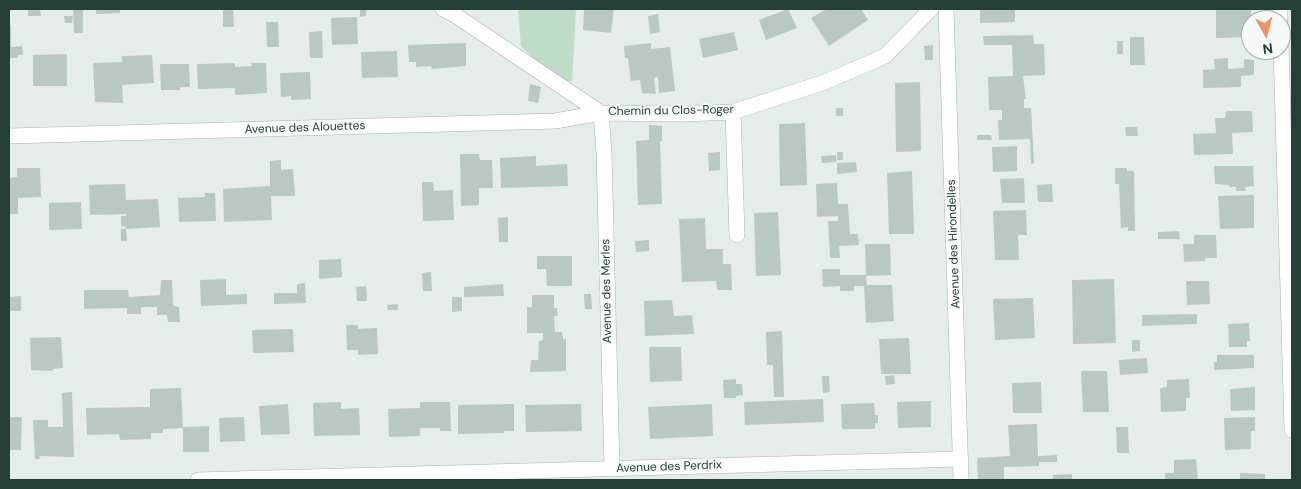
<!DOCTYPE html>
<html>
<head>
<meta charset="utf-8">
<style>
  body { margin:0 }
  #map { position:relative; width:1301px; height:489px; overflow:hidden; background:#e4edea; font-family:"DM Sans",sans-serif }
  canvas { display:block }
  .frame { position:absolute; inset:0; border:10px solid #243e3a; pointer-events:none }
  .north { position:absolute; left:1241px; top:10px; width:50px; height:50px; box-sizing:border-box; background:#f5f9f8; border:1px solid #a1aeac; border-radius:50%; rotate:173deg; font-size:14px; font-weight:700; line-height:20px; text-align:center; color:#243e3a }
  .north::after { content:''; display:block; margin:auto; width:18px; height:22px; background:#ec9263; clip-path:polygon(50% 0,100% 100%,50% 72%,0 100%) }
</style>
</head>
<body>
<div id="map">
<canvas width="1301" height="489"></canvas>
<div class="frame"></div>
<div class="north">N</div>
</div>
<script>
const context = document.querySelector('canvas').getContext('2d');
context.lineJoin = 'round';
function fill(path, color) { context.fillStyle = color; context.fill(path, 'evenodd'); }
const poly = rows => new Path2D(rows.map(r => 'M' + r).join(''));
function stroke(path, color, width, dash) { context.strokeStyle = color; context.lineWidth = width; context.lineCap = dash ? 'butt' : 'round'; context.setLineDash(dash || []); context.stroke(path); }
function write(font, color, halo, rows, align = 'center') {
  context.font = font + ' "DM Sans",sans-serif'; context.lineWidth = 4; context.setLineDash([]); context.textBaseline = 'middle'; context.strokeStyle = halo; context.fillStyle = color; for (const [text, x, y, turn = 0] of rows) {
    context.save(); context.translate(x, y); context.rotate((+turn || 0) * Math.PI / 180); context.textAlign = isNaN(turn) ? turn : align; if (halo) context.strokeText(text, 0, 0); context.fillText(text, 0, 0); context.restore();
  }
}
const green = poly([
  [518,9,576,9,572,81,558,83,521,46]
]);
const building = poly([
  [28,9,40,9,41,16,28,16],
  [73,9,83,9,83,33,74,33],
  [96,9,120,9,120,13,96,14],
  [223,9,233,9,234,27,223,27],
  [360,9,366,9,366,16,360,17],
  [584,9,614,9,611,33,583,30],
  [788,9,797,28,766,40,759,20],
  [829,9,861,9,868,20,829,46,811,18,825,10,825,11],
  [980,9,1015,9,1015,22,980,23],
  [1216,9,1251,9,1251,37,1216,38],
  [658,14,660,32,650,34,648,16],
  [64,16,73,16,72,23,65,23],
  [357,17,358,44,332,45,331,18],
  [266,22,278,22,279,47,267,47],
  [9,25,11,25,11,47,22,46,23,55,18,55,18,58,9,58],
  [322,31,323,58,310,58,309,32],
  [734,32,738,50,703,58,699,39],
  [1033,35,1034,44,1044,44,1045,75,1023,76,1026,99,1024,99,1024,108,1031,108,1034,163,1031,164,1030,139,999,140,998,120,1002,120,1002,110,989,110,988,77,1013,76,1012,45,984,45,983,36],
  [1130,37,1144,37,1145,65,1130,65],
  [1117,41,1123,41,1123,54,1117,54],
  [466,43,466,66,432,69,431,66,416,67,416,62,409,62,408,45],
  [651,43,651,49,670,47,675,91,659,93,658,77,654,78,656,94,642,93,640,80,631,81,628,58,625,58,624,46],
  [933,45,933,60,925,60,924,46],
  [397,51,398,77,362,78,361,52],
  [67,54,67,86,33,86,33,55],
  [152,55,154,83,122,85,123,103,95,102,93,63,122,62,122,56],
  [1228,58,1228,69,1244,68,1244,59,1254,60,1254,75,1241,76,1241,87,1203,88,1203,70,1215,69,1214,59],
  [235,63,235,67,252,66,251,63,266,63,267,93,235,95,235,88,198,89,197,64],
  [160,64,189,64,190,87,180,87,180,90,161,90],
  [310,72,311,99,291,100,291,96,281,97,280,73],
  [920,82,921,151,896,152,895,83],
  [530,84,541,87,538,103,528,101],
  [836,108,843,108,843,116,836,116],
  [1226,111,1252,111,1253,132,1232,133,1233,154,1194,155,1193,134,1216,133,1215,118,1225,118],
  [805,123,807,185,780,186,779,124],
  [649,125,662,126,662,141,660,141,662,204,638,205,636,141,649,140],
  [1125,127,1137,127,1138,136,1126,136],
  [977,135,991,135,992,140,977,140],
  [1017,146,1017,171,993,172,992,147],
  [720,152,720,170,709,171,708,153],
  [837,152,843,152,843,160,837,160],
  [460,154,479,154,480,160,492,160,493,188,479,188,479,205,461,206],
  [836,155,836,162,822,163,821,156],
  [536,156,536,166,567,164,568,186,501,188,500,158],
  [281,160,281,170,293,169,295,196,271,196,272,220,224,222,223,189,270,186,270,161],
  [856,162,857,172,837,174,837,163],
  [1214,166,1253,166,1254,186,1245,187,1246,191,1236,191,1236,187,1229,187,1229,185,1215,184],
  [17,168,40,168,41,197,18,198,18,214,9,214,9,178,17,177],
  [1115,168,1127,168,1127,171,1134,171,1135,231,1128,231,1128,227,1121,228,1119,184,1115,184],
  [912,171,914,234,889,234,887,173],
  [1024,178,1025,203,1002,203,1000,179],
  [422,182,433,182,434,191,453,190,454,220,423,221],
  [837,183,838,204,848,204,850,234,858,234,859,245,839,246,840,258,830,258,828,221,838,221,838,216,817,217,816,184],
  [125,184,126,200,158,199,160,227,126,229,126,227,121,226,121,216,126,216,126,214,90,215,89,185],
  [1052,184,1053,202,1038,202,1037,185],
  [205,193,215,193,216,221,179,222,178,198,205,197],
  [1245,195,1254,195,1254,228,1220,229,1218,196],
  [81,202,82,229,49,230,49,203],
  [1026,210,1027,235,1018,235,1019,260,995,260,993,211],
  [778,212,781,275,756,276,754,213],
  [508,217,508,242,499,242,498,218],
  [705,218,706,249,723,249,723,264,731,264,732,290,717,290,716,281,682,282,679,219],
  [121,229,126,229,127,241,121,241],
  [1179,231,1180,239,1158,239,1158,232],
  [1194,235,1216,235,1217,258,1205,258,1205,261,1184,262,1183,244,1194,244],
  [649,240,649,251,636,252,635,241],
  [865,244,890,244,891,275,866,276,867,285,892,285,894,321,866,323,864,286,854,286,854,291,840,291,840,286,823,287,822,269,840,269,840,275,866,275],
  [537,256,572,256,572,286,547,286,546,269,537,269],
  [341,259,342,277,319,279,319,260],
  [431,272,432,291,423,291,422,273],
  [226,279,226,295,247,294,247,304,201,306,200,280],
  [1114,279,1116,343,1073,344,1072,280],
  [161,280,172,280,173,306,179,307,180,322,168,322,167,315,157,315,157,307,141,307,141,314,127,314,127,308,84,309,84,290,128,290,129,297,160,295],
  [1186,281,1209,281,1210,304,1187,305],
  [305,283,306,303,274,304,274,293,297,293,297,284],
  [503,284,504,296,464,297,464,287],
  [366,286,367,301,357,301,356,287],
  [584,294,591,294,592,309,585,309],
  [532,295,554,295,554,308,557,308,558,316,554,316,555,332,562,332,563,339,566,339,566,371,530,372,531,360,538,360,539,341,543,340,543,333,527,333,527,307,532,307],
  [21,296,21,311,9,311,9,297],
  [452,297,462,297,462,311,452,312],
  [1033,298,1035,338,995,340,993,299],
  [672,300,674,316,692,315,694,334,645,336,644,301],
  [398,304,398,310,388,310,387,305],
  [1197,314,1197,324,1142,326,1142,315],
  [1249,323,1250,341,1247,341,1247,347,1229,347,1228,324],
  [346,325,358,325,358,329,377,328,378,354,358,355,358,350,347,350],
  [293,329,294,352,253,353,252,330],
  [782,331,784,397,774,397,773,365,767,365,766,332],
  [61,337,63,368,53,369,53,371,31,370,30,338],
  [909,338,911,374,881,374,879,339],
  [1132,340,1140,340,1140,351,1132,352],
  [649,347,681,347,682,381,650,382],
  [1217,355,1254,355,1254,368,1214,370,1214,362,1217,362],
  [1147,358,1148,373,1120,375,1119,360],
  [1081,371,1107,371,1109,412,1083,412],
  [894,375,895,384,886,385,885,376],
  [822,376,829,376,830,392,823,393],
  [736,379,736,384,742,384,743,395,736,396,736,398,724,398,723,380],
  [1189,379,1190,398,1186,398,1186,411,1161,412,1160,388,1167,387,1167,380],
  [1041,382,1042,413,1013,413,1012,383],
  [1255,387,1255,410,1231,411,1230,389],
  [181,388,183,427,209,426,209,452,183,452,183,428,163,429,163,433,151,433,151,439,120,440,119,434,87,435,86,408,150,407,150,389],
  [72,392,74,457,39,456,40,459,35,459,33,420,48,420,48,427,63,427,62,393],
  [823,399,824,422,745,425,744,402],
  [931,401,931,427,898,428,897,402],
  [341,402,341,409,359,408,360,435,314,436,313,403],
  [420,402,450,402,451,431,440,431,440,428,420,428,420,436,389,437,388,409,420,408],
  [874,403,875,415,878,415,878,423,875,423,875,429,842,429,841,404],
  [288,404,290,434,261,435,259,406],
  [514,404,514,431,504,431,504,433,458,434,458,405],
  [581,404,582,431,526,432,525,405],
  [712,404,713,436,650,439,648,407],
  [9,417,22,417,21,450,9,450],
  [244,417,245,441,220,442,219,418],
  [1255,417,1255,431,1251,431,1251,449,1225,450,1224,418],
  [1037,424,1038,456,1057,455,1057,462,1039,462,1039,466,1004,467,1004,480,978,480,977,458,1010,456,1008,425],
  [1116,427,1128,427,1129,453,1117,453],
  [1196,459,1198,480,1165,480,1165,473,1174,473,1174,460],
  [1240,473,1265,474,1265,480,1240,480],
  [1072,474,1072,480,1053,480,1053,475]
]);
const street = poly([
  [443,9,455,15,601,113,685,114,733,112,825,82,885,56,931,9],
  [946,9,961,480],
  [1280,9,1280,20],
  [1281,45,1292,430],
  [733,112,737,235],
  [9,136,555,121,601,113,604,153,612,469],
  [198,480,961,459]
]);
const streetNames = [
  ["Chemin du Clos-Roger",671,111,-1],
  ["Avenue des Alouettes",305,128,-2],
  ["Avenue des Hirondelles",954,244,-92],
  ["Avenue des Merles",607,291,-91],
  ["Avenue des Perdrix",669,467,-2]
];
fill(green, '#beddc9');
fill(building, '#b9c8c3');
stroke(street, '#a7b5b2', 16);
stroke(street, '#fff', 15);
write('12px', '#243e3a', '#f5f9f8', streetNames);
</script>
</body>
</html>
